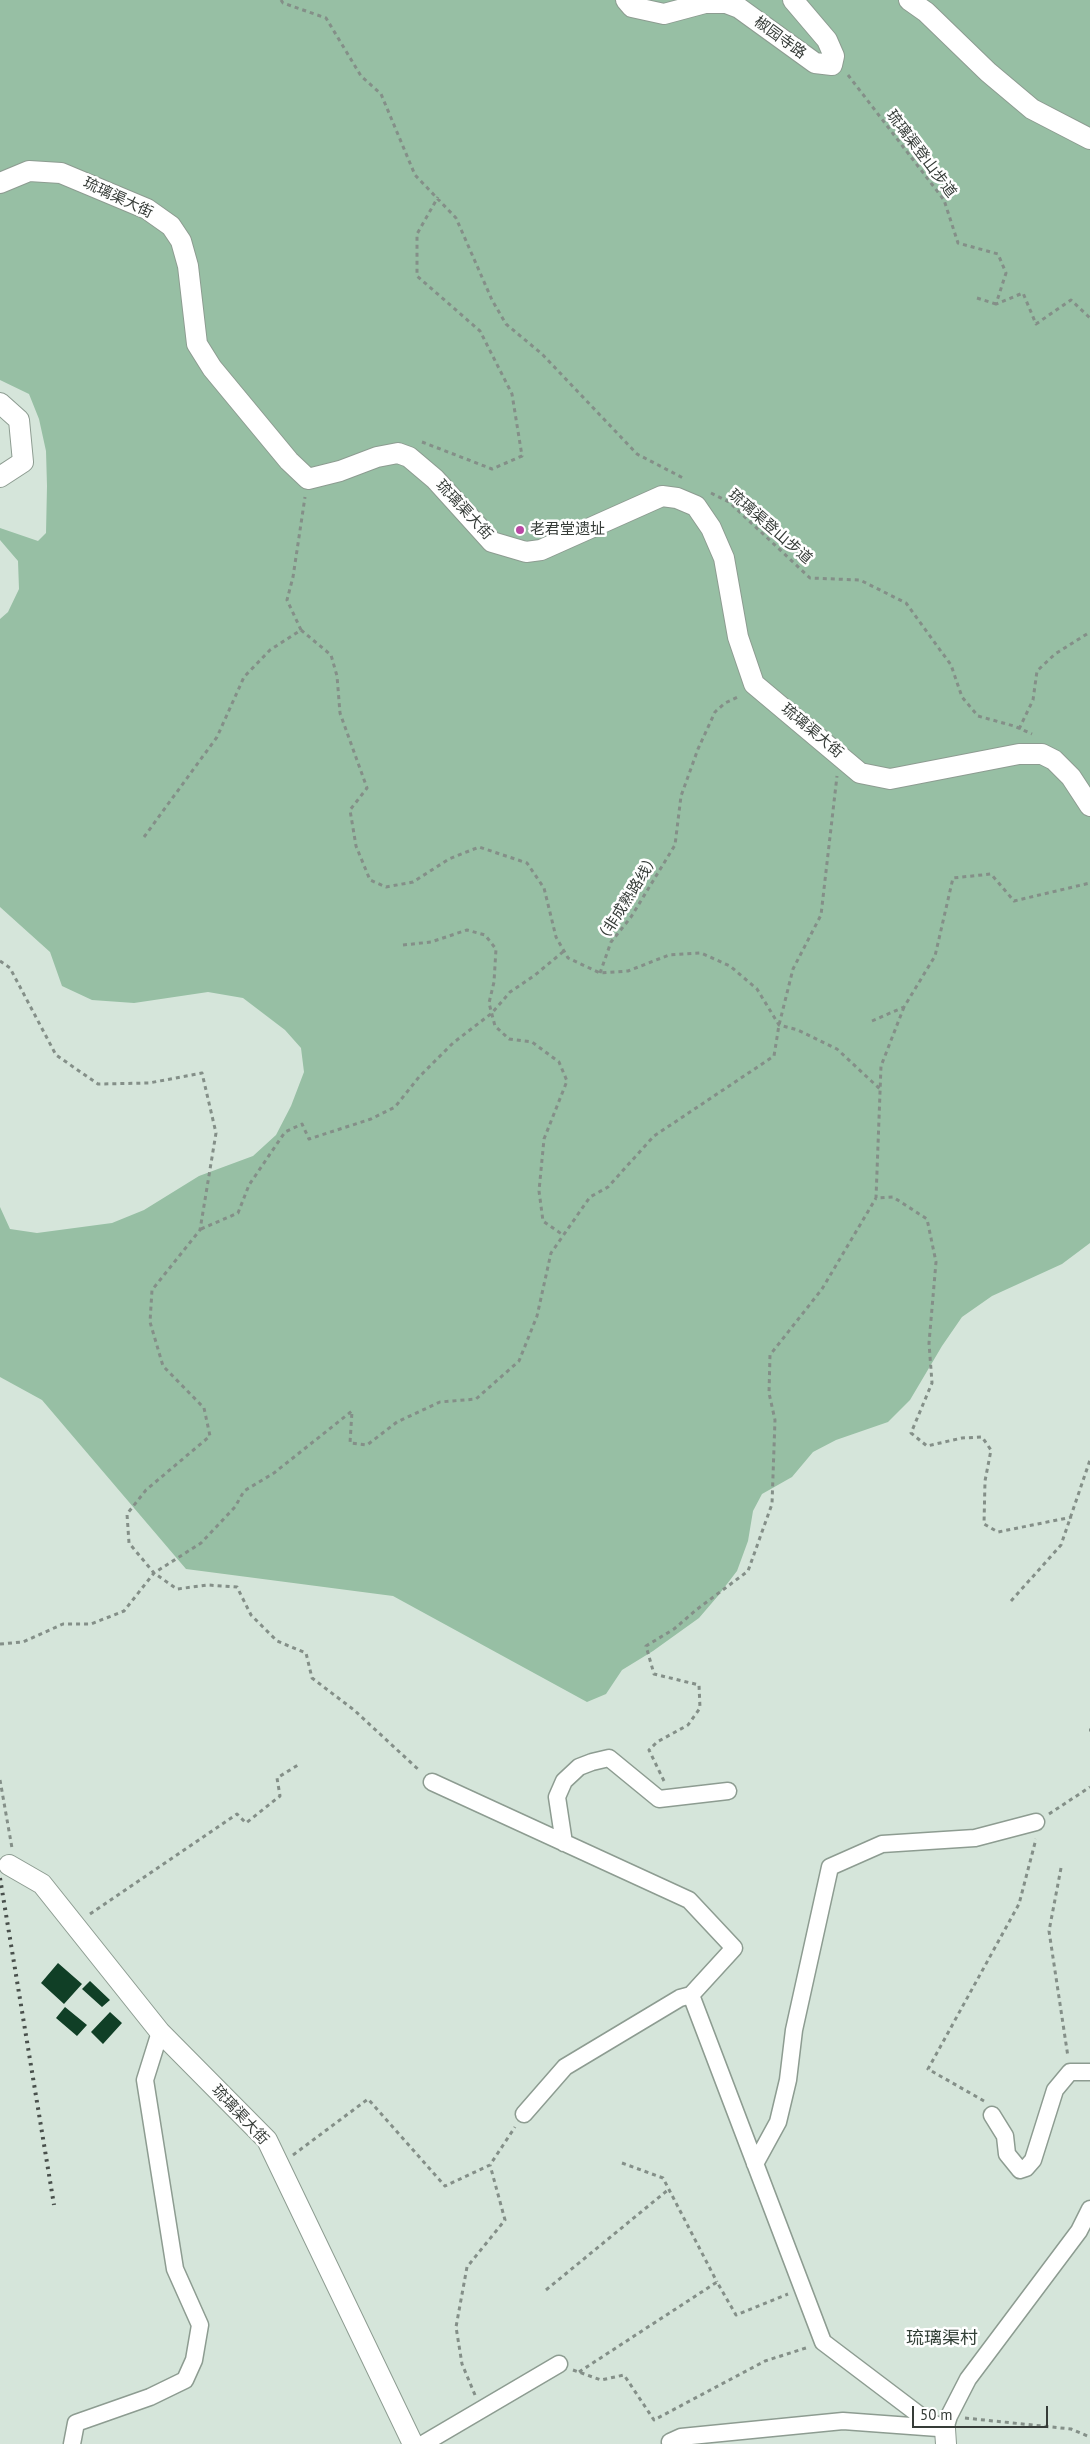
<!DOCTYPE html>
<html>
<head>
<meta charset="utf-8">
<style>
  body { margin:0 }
  #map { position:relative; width:1090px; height:2444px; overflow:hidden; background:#d5e5da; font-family:"PT Sans",sans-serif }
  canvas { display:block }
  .scale { position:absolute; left:912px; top:2406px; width:136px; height:22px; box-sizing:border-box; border:2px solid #363c38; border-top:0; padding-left:6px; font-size:15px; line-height:18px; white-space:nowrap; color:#363c38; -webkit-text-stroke:4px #fff; paint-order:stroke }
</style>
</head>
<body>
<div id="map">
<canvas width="1090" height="2444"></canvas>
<div class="scale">50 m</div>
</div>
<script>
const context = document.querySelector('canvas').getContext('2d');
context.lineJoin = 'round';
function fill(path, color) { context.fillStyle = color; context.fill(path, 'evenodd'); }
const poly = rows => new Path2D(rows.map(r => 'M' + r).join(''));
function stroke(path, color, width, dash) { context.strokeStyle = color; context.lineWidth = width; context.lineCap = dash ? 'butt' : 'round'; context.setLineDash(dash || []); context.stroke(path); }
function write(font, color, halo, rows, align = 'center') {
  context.font = font + ' "PT Sans","Noto Sans SC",sans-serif'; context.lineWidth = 5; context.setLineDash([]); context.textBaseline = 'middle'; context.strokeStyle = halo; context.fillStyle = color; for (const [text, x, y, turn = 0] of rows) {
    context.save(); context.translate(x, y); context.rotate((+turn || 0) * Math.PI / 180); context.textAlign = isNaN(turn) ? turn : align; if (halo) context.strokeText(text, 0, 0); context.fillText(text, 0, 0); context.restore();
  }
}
const green = poly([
  [0,0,1090,0,1090,1243,1062,1264,992,1296,962,1317,942,1346,910,1400,888,1422,836,1440,813,1452,792,1477,762,1494,753,1511,748,1541,737,1571,717,1597,699,1618,653,1651,622,1670,606,1694,587,1702,393,1596,186,1569,42,1400,0,1377,0,1207,10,1229,37,1233,112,1223,144,1210,199,1176,253,1156,276,1135,291,1106,304,1072,301,1048,285,1030,243,998,208,992,134,1003,92,1000,62,986,50,952,0,907,0,619,8,612,19,589,18,561,0,540,0,528,38,541,46,533,47,486,46,451,39,419,29,394,0,380]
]);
const building = poly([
  [58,1963,82,1984,64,2004,41,1983],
  [90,1981,110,2000,102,2007,82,1989],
  [65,2007,87,2025,77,2036,56,2018],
  [110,2012,122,2023,103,2044,91,2032]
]);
const path = poly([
  [281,0,283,3,326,18,361,76,381,94,415,175,456,218,492,300,506,324,542,354,637,454,685,479],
  [848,75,944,200,958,243,998,254,1006,273,996,304,1023,293,1036,324,1071,300,1090,318],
  [977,298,996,304],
  [422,442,492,469,522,456,512,394,480,331,417,276,417,234,438,197],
  [711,493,729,502,810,578,860,580,906,603,951,665,962,697,978,716,1014,726,1032,734],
  [301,630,331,655,337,676,340,713,367,788,350,810,356,846,370,880,386,887,413,882,449,859,479,847,527,863,544,888,556,937,568,958,600,973,628,971,669,955,701,953,730,966,757,989,779,1025,798,1030,837,1049,881,1090],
  [1019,729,1033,700,1037,671,1055,654,1090,632],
  [144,837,217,737,244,677,270,650,301,630,287,600,293,577,305,497],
  [403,945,431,942,467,930,485,935,496,949,494,982,489,1003,495,1026,509,1039,532,1042,559,1062,567,1081,544,1139,539,1191,543,1221,563,1235],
  [0,961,10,968,56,1055,98,1084,149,1083,202,1073,216,1133,200,1230,152,1290,150,1322,163,1366,204,1408,210,1436,146,1490,127,1514,129,1543,154,1573,177,1589,208,1585,237,1587,251,1615,277,1641,306,1653,312,1678,354,1710,420,1771],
  [600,973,611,942,631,917,675,845,681,796,698,749,715,712,725,703,740,696],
  [904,1007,881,1066,876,1198,893,1197,927,1219,936,1262,929,1343,932,1383,911,1433,927,1446,962,1438,982,1437,991,1450,985,1481,984,1524,998,1532,1072,1517],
  [872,1021,904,1007,935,956,953,878,991,874,1014,901,1090,883],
  [201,1229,238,1213,249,1185,285,1132,302,1124,309,1139,371,1119,395,1107,419,1077,453,1043,492,1013,510,992,535,975,564,951],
  [1011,1601,1061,1545,1090,1460],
  [0,1644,23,1642,63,1624,91,1624,124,1611,154,1573,201,1543,235,1507,244,1491,274,1473,352,1411,350,1443,367,1445,397,1422,440,1402,476,1399,519,1361,537,1316,551,1253,590,1197,608,1187,654,1136,774,1056,779,1025,793,969,821,915,837,776],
  [1089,1730,1090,1730],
  [0,1780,12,1848],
  [664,1781,649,1750,657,1742,688,1725,700,1708,699,1685,654,1674,646,1646,674,1629,696,1610,748,1571,772,1504,775,1420,769,1393,770,1355,822,1289,876,1198],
  [1049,1814,1090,1787],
  [1061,1868,1049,1931,1068,2057],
  [90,1914,237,1814,246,1823,280,1796,277,1778,298,1765],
  [984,2101,928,2069,1019,1904,1036,1839],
  [293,2155,368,2099,445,2186,490,2165,515,2127],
  [622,2163,663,2178,717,2282],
  [546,2290,669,2189],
  [573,2370,601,2380,624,2375,654,2420,765,2361,809,2347],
  [579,2372,717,2282,736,2315,788,2294],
  [475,2395,462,2364,456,2327,467,2267,505,2220,490,2165],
  [965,2418,1071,2429,1090,2437]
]);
const minor = poly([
  [432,1782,689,1900,734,1948,691,1995,680,1998,565,2067,524,2114],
  [564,1843,557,1797,564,1781,579,1767,592,1762,609,1758,659,1799,728,1791],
  [691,1995,823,2342,926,2420,945,2429],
  [992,2115,1005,2136,1007,2154,1020,2170,1026,2168,1033,2160,1055,2090,1070,2072,1090,2072],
  [755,2164,778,2122,788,2080,794,2030,830,1867,882,1844,975,1838,1036,1822],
  [945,2429,949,2416,968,2379,1079,2231,1090,2209],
  [72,2444,76,2423,150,2397,185,2380,194,2360,200,2325,175,2269,145,2080,160,2032],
  [423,2444,559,2364],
  [671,2444,670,2442,681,2437,843,2421,938,2428]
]);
const tertiary = poly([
  [626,0,632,7,664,14,705,3,726,3,739,8,815,63,832,65,834,56,827,40,793,0],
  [909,0,926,12,988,72,1032,109,1090,139],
  [0,183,29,171,61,173,147,209,171,226,181,241,188,266,197,344,212,368,289,461,308,479,340,471,377,457,398,453,409,457,435,479,492,542,526,552,541,550,662,496,677,498,696,506,711,528,724,558,738,637,754,684,860,773,890,779,1019,754,1042,754,1054,760,1071,777,1090,806],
  [0,403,19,420,23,462,0,477],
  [9,1865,42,1884,160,2032,267,2140,413,2444],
  [945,2429,946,2444]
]);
const rail = poly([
  [0,1878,54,2205]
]);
const markers = [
  [520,530,5,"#b948a4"]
];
const streetNames = [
  ["椒园寺路",780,38,36],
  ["琉璃渠登山步道",921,154,53],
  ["琉璃渠大街",118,198,25],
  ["琉璃渠大街",464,510,47],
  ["琉璃渠登山步道",770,527,41],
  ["琉璃渠大街",812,731,40],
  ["（非成熟路线）",628,899,-58],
  ["琉璃渠大街",240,2115,47]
];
const poiNames = [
  ["老君堂遗址",530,530]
];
const quarterNames = [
  ["琉璃渠村",942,2339]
];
fill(green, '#97bfa4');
fill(building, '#103f26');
stroke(minor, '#8d9c91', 19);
stroke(tertiary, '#8d9c91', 22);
stroke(path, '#848f88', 3, [4, 4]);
stroke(minor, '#fff', 16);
stroke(tertiary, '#fff', 20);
stroke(rail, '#49504c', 4, [2.5, 5]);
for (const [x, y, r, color] of markers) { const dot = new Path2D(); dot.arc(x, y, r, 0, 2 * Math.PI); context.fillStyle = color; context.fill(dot); stroke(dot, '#fff', 2); }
write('15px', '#363c38', '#fff', streetNames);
write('15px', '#363c38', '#fff', poiNames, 'left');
write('18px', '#334037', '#fff', quarterNames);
</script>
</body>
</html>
